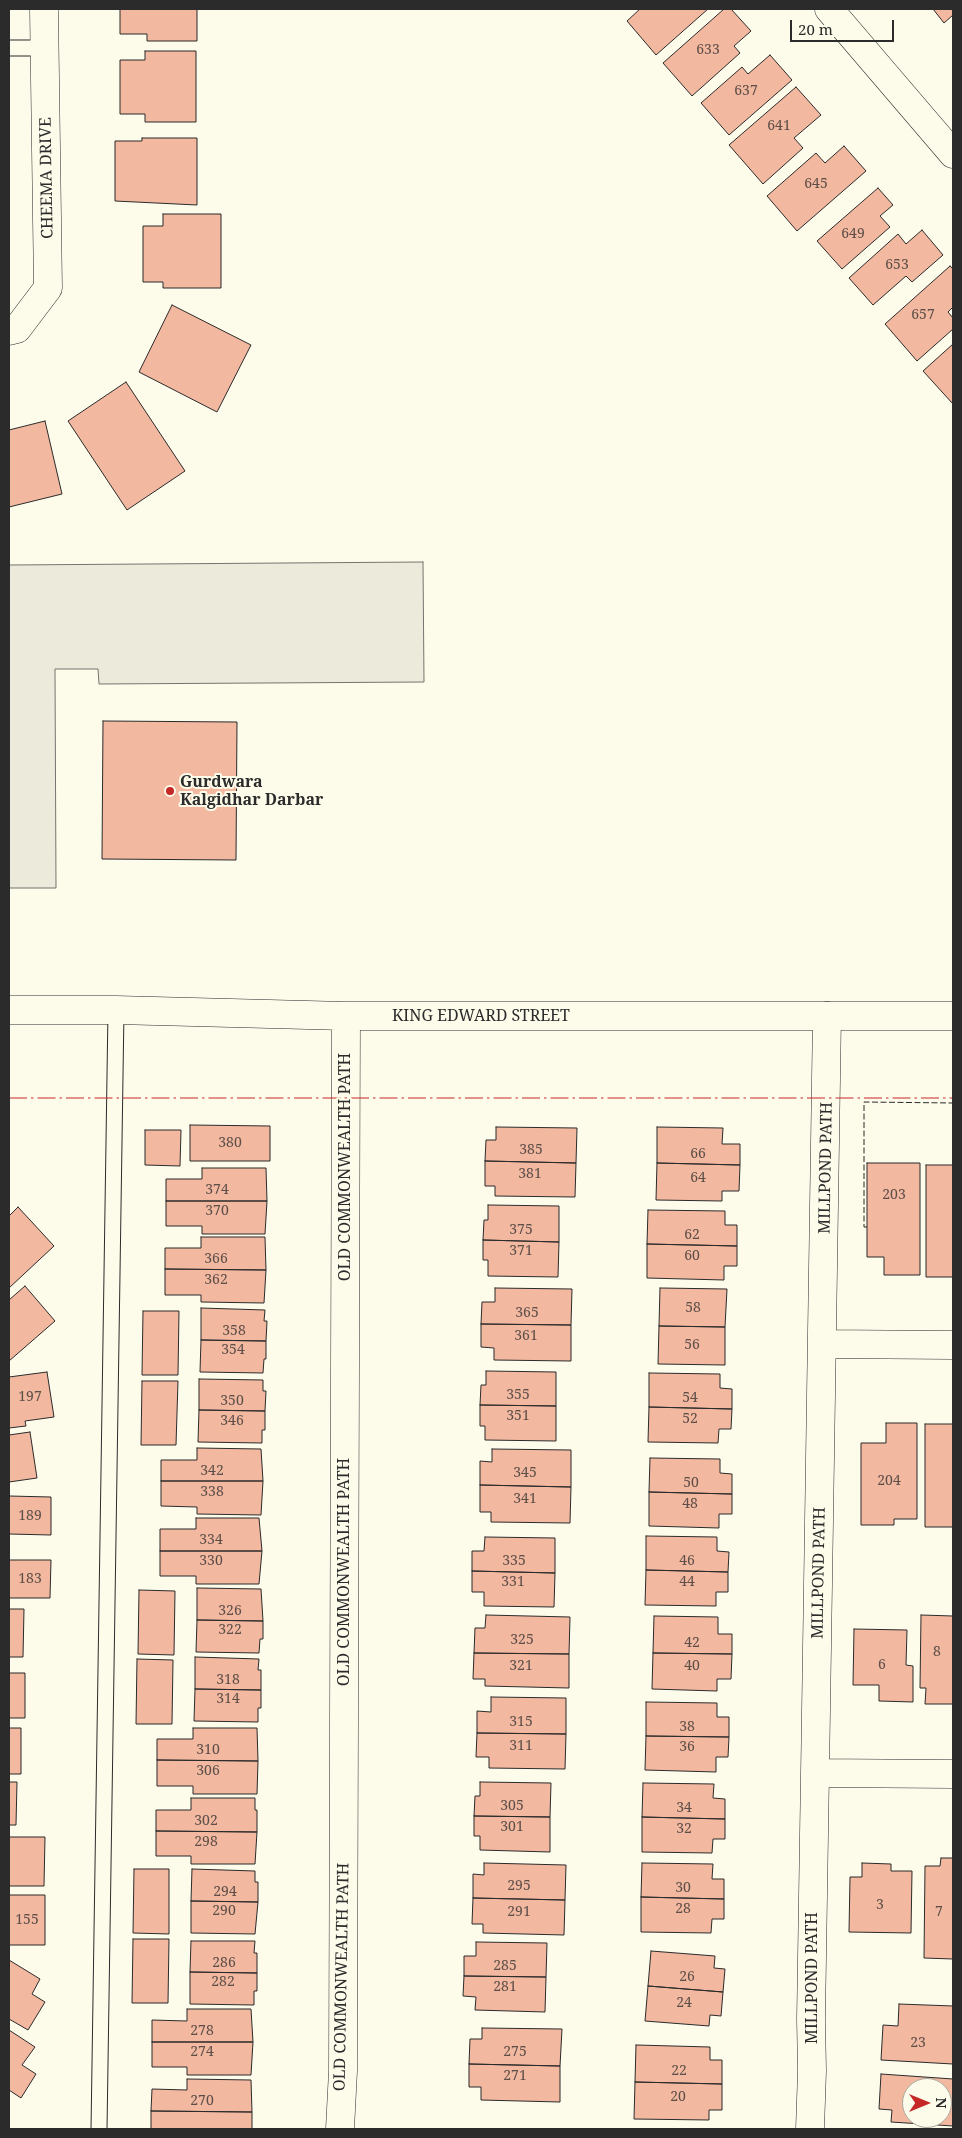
<!DOCTYPE html>
<html>
<head>
<meta charset="utf-8">
<style>
  body { margin:0 }
  #map { position:relative; width:962px; height:2138px; overflow:hidden; background:#fdfbea; font-family:"Noto Serif",serif }
  canvas { display:block }
  .frame { position:absolute; inset:0; border:10px solid #2b2b2b; pointer-events:none }
  .north { position:absolute; left:902px; top:2078px; width:50px; height:50px; box-sizing:border-box; background:#fdfbea; border:1px solid #a9a89e; border-radius:50%; rotate:90deg; font-size:14px; font-weight:700; line-height:20px; text-align:center; color:#2b2b2b }
  .north::after { content:''; display:block; margin:auto; width:18px; height:22px; background:#c62828; clip-path:polygon(50% 0,100% 100%,50% 72%,0 100%) }
  .scale { position:absolute; left:790px; top:20px; width:104px; height:22px; box-sizing:border-box; border:2px solid #2b2b2b; border-top:0; padding-left:6px; font-size:15px; line-height:18px; white-space:nowrap; color:#2b2b2b; -webkit-text-stroke:4px #fdfbea; paint-order:stroke }
</style>
</head>
<body>
<div id="map">
<canvas width="962" height="2138"></canvas>
<div class="frame"></div>
<div class="north">N</div>
<div class="scale">20 m</div>
</div>
<script>
const context = document.querySelector('canvas').getContext('2d');
context.lineJoin = 'round';
function fill(path, color) { context.fillStyle = color; context.fill(path, 'evenodd'); }
const poly = rows => new Path2D(rows.map(r => 'M' + r).join(''));
function stroke(path, color, width, dash) { context.strokeStyle = color; context.lineWidth = width; context.lineCap = dash ? 'butt' : 'round'; context.setLineDash(dash || []); context.stroke(path); }
function write(font, color, halo, rows, align = 'center') {
  context.font = font + ' "Noto Serif",serif'; context.lineWidth = 4; context.setLineDash([]); context.textBaseline = 'middle'; context.strokeStyle = halo; context.fillStyle = color; for (const [text, x, y, turn = 0] of rows) {
    context.save(); context.translate(x, y); context.rotate((+turn || 0) * Math.PI / 180); context.textAlign = isNaN(turn) ? turn : align; if (halo) context.strokeText(text, 0, 0); context.fillText(text, 0, 0); context.restore();
  }
}
const parking = poly([
  [423,562,424,682,99,684,98,669,55,669,56,888,9,888,9,565,423,562]
]);
const building = poly([
  [120,9,197,9,197,41,147,41,147,34,120,34,120,9],
  [640,9,708,9,656,55,627,21,640,9],
  [724,9,731,9,751,31,734,46,740,53,692,96,663,63,724,9],
  [933,9,953,9,953,15,944,23,933,9],
  [145,51,196,51,196,122,145,122,145,114,120,114,120,60,145,60,145,51],
  [770,55,792,80,729,135,701,103,742,67,748,74,770,55],
  [796,87,821,115,794,138,803,148,763,184,729,145,796,87],
  [142,138,197,138,197,205,115,201,115,141,142,141,142,138],
  [844,146,866,171,797,231,767,196,816,153,825,163,844,146],
  [878,188,893,205,880,216,890,227,842,269,817,241,878,188],
  [163,214,221,214,221,288,163,288,163,282,143,282,143,226,163,226,163,214],
  [922,230,943,255,912,282,906,276,873,305,849,278,898,234,906,244,922,230],
  [950,266,953,269,953,307,948,312,953,318,953,329,917,361,885,324,950,266],
  [172,305,251,345,217,412,139,372,172,305],
  [953,344,953,404,923,371,953,344],
  [126,382,185,471,127,510,68,421,126,382],
  [45,421,62,494,9,507,9,430,45,421],
  [103,721,237,722,236,860,102,859,103,721],
  [190,1125,270,1126,270,1161,190,1161,190,1125],
  [496,1127,577,1128,576,1163,485,1161,486,1140,496,1140,496,1127],
  [657,1127,723,1128,722,1144,740,1144,740,1165,657,1163,657,1127],
  [145,1130,181,1130,180,1166,145,1165,145,1130],
  [485,1161,576,1163,575,1197,495,1196,495,1186,485,1186,485,1161],
  [657,1163,740,1165,739,1191,722,1191,722,1201,656,1200,657,1163],
  [867,1163,920,1163,920,1275,884,1275,884,1257,867,1257,867,1163],
  [926,1165,953,1165,953,1277,926,1277,926,1165],
  [202,1168,266,1168,267,1201,166,1201,166,1179,202,1179,202,1168],
  [166,1201,267,1201,265,1234,202,1234,202,1226,166,1226,166,1201],
  [488,1205,559,1206,559,1242,483,1240,484,1220,488,1220,488,1205],
  [18,1207,54,1246,9,1288,9,1216,18,1207],
  [648,1210,725,1211,725,1225,737,1225,737,1246,647,1244,648,1210],
  [201,1237,265,1237,266,1270,165,1269,165,1248,201,1248,201,1237],
  [483,1240,559,1242,558,1277,488,1276,488,1260,483,1260,483,1240],
  [647,1244,737,1246,737,1266,724,1266,724,1280,647,1278,647,1244],
  [165,1269,266,1270,264,1303,201,1302,201,1295,165,1295,165,1269],
  [25,1286,55,1321,9,1361,9,1300,25,1286],
  [495,1288,572,1289,571,1325,481,1324,482,1302,495,1302,495,1288],
  [660,1288,727,1289,725,1327,659,1326,660,1288],
  [201,1308,265,1310,264,1321,267,1321,266,1341,201,1340,201,1308],
  [143,1311,179,1311,178,1375,142,1375,143,1311],
  [481,1324,571,1325,571,1361,494,1360,494,1348,481,1347,481,1324],
  [659,1326,725,1327,725,1365,658,1364,659,1326],
  [201,1340,266,1341,266,1359,264,1359,263,1373,200,1372,201,1340],
  [486,1371,556,1372,556,1406,480,1405,481,1385,486,1385,486,1371],
  [47,1372,54,1417,25,1421,26,1426,9,1428,9,1377,47,1372],
  [649,1373,720,1374,720,1388,732,1389,732,1409,649,1407,649,1373],
  [199,1379,263,1380,263,1391,266,1391,265,1411,199,1410,199,1379],
  [142,1381,178,1381,176,1445,141,1445,142,1381],
  [480,1405,556,1406,556,1441,485,1440,485,1426,480,1426,480,1405],
  [649,1407,732,1409,731,1429,719,1429,718,1443,648,1442,649,1407],
  [199,1410,265,1411,265,1430,262,1430,262,1443,198,1442,199,1410],
  [886,1423,917,1423,917,1519,894,1519,894,1525,861,1525,861,1443,886,1443,886,1423],
  [925,1424,953,1424,953,1527,925,1527,925,1424],
  [30,1432,37,1478,9,1482,9,1435,30,1432],
  [197,1448,261,1449,263,1481,161,1481,161,1460,197,1460,197,1448],
  [492,1449,571,1450,571,1487,480,1485,480,1461,492,1462,492,1449],
  [650,1458,720,1459,720,1473,732,1474,732,1494,649,1492,650,1458],
  [161,1481,263,1481,261,1515,197,1514,197,1507,161,1506,161,1481],
  [480,1485,571,1487,570,1523,491,1522,491,1512,480,1512,480,1485],
  [649,1492,732,1494,732,1514,719,1514,719,1528,649,1526,649,1492],
  [9,1496,51,1497,51,1535,9,1534,9,1496],
  [196,1518,259,1518,262,1551,160,1551,160,1529,196,1529,196,1518],
  [646,1536,717,1537,717,1551,729,1552,728,1572,646,1570,646,1536],
  [485,1537,555,1538,555,1573,472,1571,472,1551,484,1551,485,1537],
  [160,1551,262,1551,259,1584,196,1584,196,1576,160,1576,160,1551],
  [9,1560,51,1560,50,1598,9,1598,9,1560],
  [646,1570,728,1572,728,1592,716,1592,716,1606,645,1605,646,1570],
  [472,1571,555,1573,554,1607,484,1606,484,1592,472,1592,472,1571],
  [197,1588,261,1589,263,1621,197,1620,197,1588],
  [139,1590,175,1591,174,1655,138,1654,139,1590],
  [9,1609,24,1609,23,1657,9,1657,9,1609],
  [486,1615,570,1617,569,1654,474,1653,475,1628,485,1628,486,1615],
  [921,1615,953,1616,953,1704,925,1704,926,1688,920,1688,921,1615],
  [654,1616,718,1617,718,1634,732,1634,732,1654,653,1653,654,1616],
  [197,1620,263,1621,263,1639,260,1639,259,1653,196,1652,197,1620],
  [854,1629,907,1630,906,1665,913,1666,913,1702,879,1701,879,1685,853,1685,854,1629],
  [474,1653,569,1654,569,1688,485,1686,485,1679,473,1679,474,1653],
  [653,1653,732,1654,731,1679,717,1679,717,1691,652,1689,653,1653],
  [195,1657,259,1659,258,1670,261,1670,261,1690,195,1689,195,1657],
  [137,1659,173,1660,172,1724,136,1724,137,1659],
  [9,1673,25,1673,25,1718,9,1718,9,1673],
  [195,1689,261,1690,261,1708,258,1708,258,1722,194,1721,195,1689],
  [491,1697,566,1698,566,1734,477,1733,477,1711,491,1712,491,1697],
  [646,1702,717,1703,717,1717,729,1717,729,1737,646,1736,646,1702],
  [9,1728,21,1728,21,1774,9,1774,9,1728],
  [193,1728,257,1728,258,1761,157,1760,157,1739,193,1739,193,1728],
  [477,1733,566,1734,565,1769,489,1768,489,1757,476,1757,477,1733],
  [646,1736,729,1737,728,1757,716,1757,716,1772,645,1770,646,1736],
  [157,1760,258,1761,257,1794,193,1794,193,1786,157,1786,157,1760],
  [9,1782,17,1782,16,1825,9,1825,9,1782],
  [480,1782,551,1783,550,1817,474,1816,475,1796,480,1796,480,1782],
  [643,1783,714,1784,713,1798,725,1799,725,1819,642,1817,643,1783],
  [191,1798,255,1798,255,1810,257,1810,257,1832,156,1831,156,1810,191,1810,191,1798],
  [474,1816,550,1817,550,1852,480,1850,480,1836,474,1836,474,1816],
  [642,1817,725,1819,725,1839,713,1839,712,1853,642,1852,642,1817],
  [156,1831,257,1832,255,1864,191,1864,191,1856,156,1856,156,1831],
  [9,1837,45,1837,44,1886,9,1886,9,1837],
  [941,1858,953,1858,953,1959,924,1958,925,1866,940,1866,941,1858],
  [484,1863,566,1865,565,1900,473,1898,473,1874,484,1875,484,1863],
  [642,1863,713,1864,712,1879,724,1879,724,1899,641,1897,642,1863],
  [862,1863,891,1864,891,1871,912,1871,911,1933,849,1932,850,1877,862,1877,862,1863],
  [134,1869,169,1869,169,1934,133,1933,134,1869],
  [192,1869,255,1871,255,1882,258,1882,258,1902,191,1901,192,1869],
  [9,1895,45,1895,45,1945,9,1945,9,1895],
  [641,1897,724,1899,724,1919,712,1919,711,1933,641,1932,641,1897],
  [473,1898,565,1900,564,1935,483,1933,483,1924,472,1924,473,1898],
  [191,1901,258,1902,255,1934,191,1933,191,1901],
  [133,1939,169,1939,168,2003,132,2003,133,1939],
  [191,1941,255,1941,254,1953,257,1953,257,1973,190,1972,191,1941],
  [476,1942,547,1943,546,1977,464,1976,464,1956,476,1956,476,1942],
  [651,1951,715,1956,714,1968,725,1969,723,1992,648,1986,651,1951],
  [9,1960,40,1979,32,1994,45,2002,28,2030,9,2019,9,1960],
  [190,1972,257,1973,257,1991,254,1991,254,2005,190,2004,190,1972],
  [464,1976,546,1977,545,2012,475,2010,476,1997,463,1996,464,1976],
  [648,1986,723,1992,721,2016,710,2015,709,2026,645,2021,648,1986],
  [899,2004,953,2006,953,2064,881,2060,883,2025,898,2026,899,2004],
  [187,2009,251,2009,253,2042,152,2042,152,2020,187,2021,187,2009],
  [482,2028,562,2029,560,2066,469,2064,470,2039,482,2039,482,2028],
  [9,2030,35,2047,22,2065,36,2074,21,2098,9,2090,9,2030],
  [152,2042,253,2042,251,2075,187,2075,187,2067,152,2067,152,2042],
  [636,2045,710,2047,710,2060,722,2060,722,2084,635,2082,636,2045],
  [469,2064,560,2066,560,2102,481,2100,481,2087,469,2087,469,2064],
  [881,2074,953,2079,953,2126,891,2122,892,2110,879,2109,881,2074],
  [912,2088,942,2088,942,2118,912,2118,912,2088],
  [187,2079,251,2080,252,2112,151,2111,152,2089,187,2090,187,2079],
  [635,2082,722,2084,722,2110,709,2110,709,2120,634,2119,635,2082],
  [151,2111,252,2112,252,2129,151,2129,151,2111]
]);
const service = poly([
  [9,48,45,48],
  [99,2129,116,1010]
]);
const minor = poly([
  [829,9,953,154],
  [9,331,17,329,48,288,44,9],
  [823,1344,953,1345],
  [815,1773,953,1774],
  [810,2129,812,2071,811,2019,815,1773,827,1016]
]);
const tertiary = poly([
  [9,1010,116,1010,346,1016,953,1016],
  [340,2129,343,2071,346,1016]
]);
const fence = poly([
  [867,1227,864,1227,864,1102,953,1103]
]);
const power = poly([
  [9,1098,953,1098]
]);
const markers = [
  [170,791,5,"#c62828"]
];
const numberNames = [
  ["633",708,50],
  ["637",746,91],
  ["641",779,126],
  ["645",816,184],
  ["649",853,234],
  ["653",897,265],
  ["657",923,315],
  ["380",230,1143],
  ["385",531,1150],
  ["66",698,1154],
  ["381",530,1174],
  ["64",698,1178],
  ["374",217,1190],
  ["203",894,1195],
  ["370",217,1211],
  ["375",521,1230],
  ["62",692,1235],
  ["371",521,1251],
  ["60",692,1256],
  ["366",216,1259],
  ["362",216,1280],
  ["58",693,1308],
  ["365",527,1313],
  ["358",234,1331],
  ["361",526,1336],
  ["56",692,1345],
  ["354",233,1350],
  ["355",518,1395],
  ["197",30,1397],
  ["54",690,1398],
  ["350",232,1401],
  ["351",518,1416],
  ["52",690,1419],
  ["346",232,1421],
  ["342",212,1471],
  ["345",525,1473],
  ["204",889,1481],
  ["50",691,1483],
  ["338",212,1492],
  ["341",525,1499],
  ["48",690,1504],
  ["189",30,1516],
  ["334",211,1540],
  ["330",211,1561],
  ["335",514,1561],
  ["46",687,1561],
  ["183",30,1579],
  ["331",513,1582],
  ["44",687,1582],
  ["326",230,1611],
  ["322",230,1630],
  ["325",522,1640],
  ["42",692,1643],
  ["8",937,1652],
  ["6",882,1665],
  ["321",521,1666],
  ["40",692,1666],
  ["318",228,1680],
  ["314",228,1699],
  ["315",521,1722],
  ["38",687,1727],
  ["311",521,1746],
  ["36",687,1747],
  ["310",208,1750],
  ["306",208,1771],
  ["305",512,1806],
  ["34",684,1808],
  ["302",206,1821],
  ["301",512,1827],
  ["32",684,1829],
  ["298",206,1842],
  ["295",519,1886],
  ["30",683,1888],
  ["294",225,1892],
  ["3",880,1905],
  ["28",683,1909],
  ["290",224,1911],
  ["291",519,1912],
  ["7",939,1912],
  ["155",27,1920],
  ["286",224,1963],
  ["285",505,1966],
  ["26",687,1977],
  ["282",223,1982],
  ["281",505,1987],
  ["24",684,2003],
  ["278",202,2031],
  ["23",918,2043],
  ["274",202,2052],
  ["275",515,2052],
  ["22",679,2071],
  ["271",515,2076],
  ["20",678,2097],
  ["270",202,2101]
];
const streetNames = [
  ["CHEEMA DRIVE",47,178,-91],
  ["KING EDWARD STREET",481,1016],
  ["OLD COMMONWEALTH PATH",345,1167,-90],
  ["MILLPOND PATH",826,1168,-89],
  ["OLD COMMONWEALTH PATH",344,1572,-90],
  ["MILLPOND PATH",819,1573,-89],
  ["OLD COMMONWEALTH PATH",342,1977,-89],
  ["MILLPOND PATH",812,1978,-90]
];
const poiNames = [
  ["Gurdwara",180,782],
  ["Kalgidhar Darbar",180,800]
];
fill(parking, '#eceadb');
stroke(parking, '#74746e', 1);
fill(building, '#f2b8a0');
stroke(building, '#2b2b2b', 1);
stroke(service, '#2b2b2b', 17);
stroke(minor, '#2b2b2b', 29);
stroke(tertiary, '#2b2b2b', 29);
stroke(service, '#fdfbea', 15);
stroke(minor, '#fdfbea', 28);
stroke(tertiary, '#fdfbea', 28);
stroke(fence, '#2b2b2b', 1, [6, 2.5]);
stroke(power, '#c62828', 1, [18, 4, 2.5, 4]);
for (const [x, y, r, color] of markers) { const dot = new Path2D(); dot.arc(x, y, r, 0, 2 * Math.PI); context.fillStyle = color; context.fill(dot); stroke(dot, '#fdfbea', 2); }
write('14px', '#5d4e48', null, numberNames);
write('16px', '#2b2b2b', '#fdfbea', streetNames);
write('bold 16px', '#2b2b2b', '#fdfbea', poiNames, 'left');
</script>
</body>
</html>
